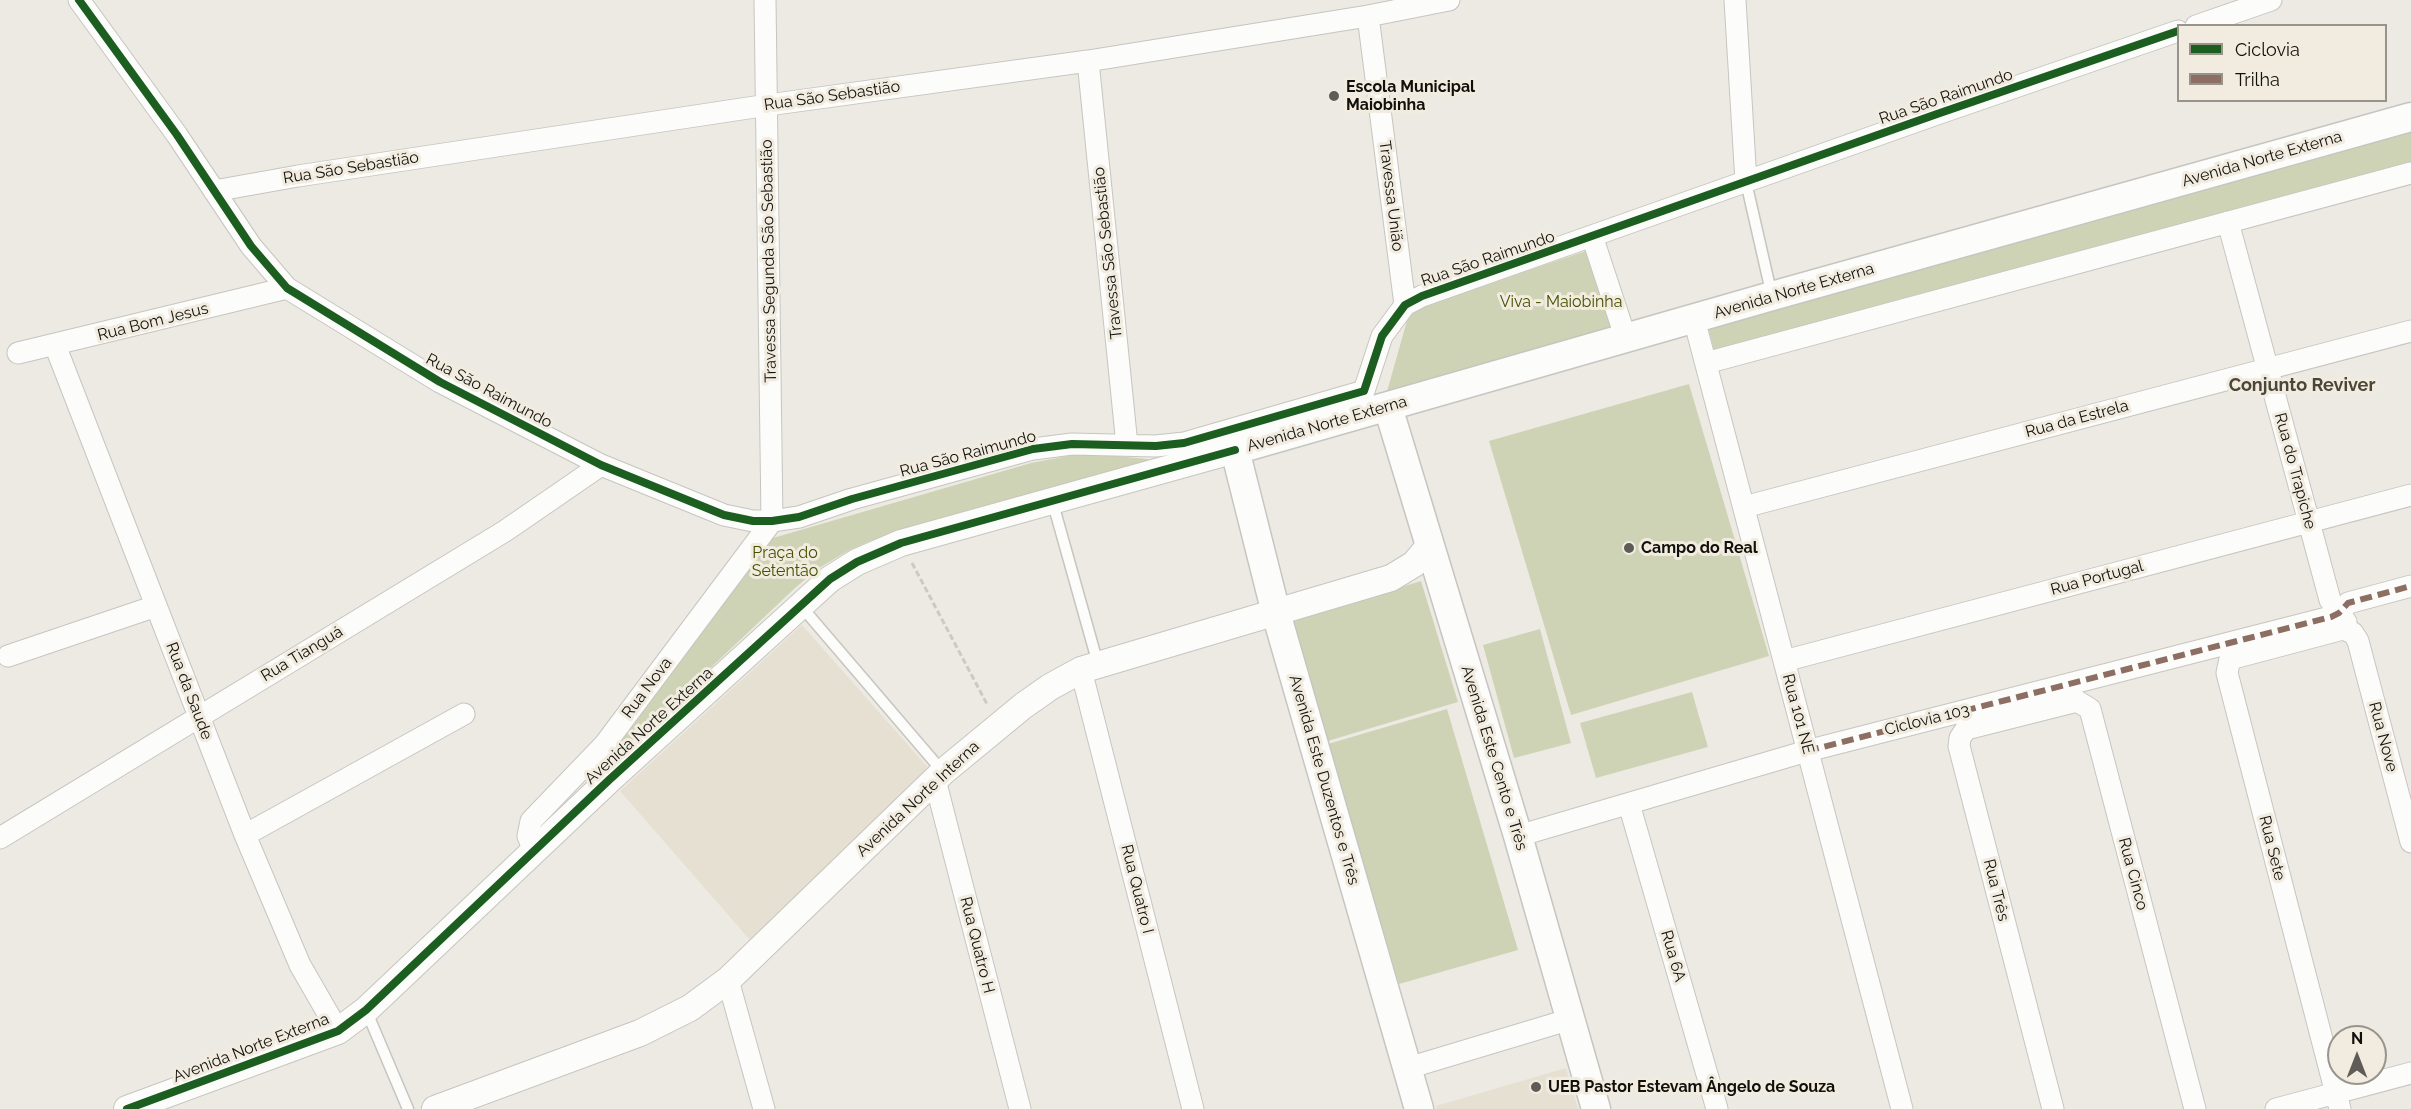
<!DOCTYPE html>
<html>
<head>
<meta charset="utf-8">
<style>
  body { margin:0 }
  #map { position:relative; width:2411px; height:1109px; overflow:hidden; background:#edeae3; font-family:Raleway,sans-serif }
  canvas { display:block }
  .legend { position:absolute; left:2177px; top:24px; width:210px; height:78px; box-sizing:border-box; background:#f1ecdf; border:2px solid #98948b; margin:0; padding:8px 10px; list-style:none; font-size:18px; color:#12100c }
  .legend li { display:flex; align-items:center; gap:12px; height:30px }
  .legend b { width:30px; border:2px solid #98948b }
  .north { position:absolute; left:2327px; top:1025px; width:60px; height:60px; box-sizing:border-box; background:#f1ecdf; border:2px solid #98948b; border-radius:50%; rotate:0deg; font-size:16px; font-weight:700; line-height:24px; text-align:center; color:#12100c }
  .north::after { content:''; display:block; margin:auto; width:21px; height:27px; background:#5f5c57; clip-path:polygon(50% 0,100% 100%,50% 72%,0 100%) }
</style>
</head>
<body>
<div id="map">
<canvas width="2411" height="1109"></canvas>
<ul class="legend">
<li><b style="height:8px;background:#1b5e20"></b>Ciclovia</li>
<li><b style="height:8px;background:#8d6e63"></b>Trilha</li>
</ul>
<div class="north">N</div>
</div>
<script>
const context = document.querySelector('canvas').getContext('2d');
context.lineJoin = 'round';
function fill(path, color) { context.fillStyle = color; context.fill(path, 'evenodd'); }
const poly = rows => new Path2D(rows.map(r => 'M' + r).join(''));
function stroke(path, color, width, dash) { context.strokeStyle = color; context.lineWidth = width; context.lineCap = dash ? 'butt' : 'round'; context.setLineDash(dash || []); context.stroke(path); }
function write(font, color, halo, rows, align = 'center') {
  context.font = font + ' Raleway,sans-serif'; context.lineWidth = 6; context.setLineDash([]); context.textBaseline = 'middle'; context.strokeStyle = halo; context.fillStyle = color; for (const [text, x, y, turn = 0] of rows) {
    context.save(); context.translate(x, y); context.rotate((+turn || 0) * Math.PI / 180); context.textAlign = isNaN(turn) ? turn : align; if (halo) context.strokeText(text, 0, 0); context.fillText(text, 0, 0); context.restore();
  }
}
const built = poly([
  [802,625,931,771,750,940,620,791],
  [1566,1068,1578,1109,1437,1109,1436,1106]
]);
const green = poly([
  [2411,129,2411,164,1715,354,1708,327],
  [1589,250,1615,327,1386,395,1410,310],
  [1689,384,1769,656,1571,715,1489,441],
  [1084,453,1148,459,1149,463,870,541,846,552,819,568,795,588,609,764,604,758,763,544,773,538,1031,463],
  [1421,581,1458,702,1321,743,1285,623],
  [1540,629,1571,743,1514,758,1483,645],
  [1692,692,1708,747,1596,778,1580,723],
  [1447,709,1518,950,1399,984,1328,744]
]);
const path = poly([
  [912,563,988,706]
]);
const service = poly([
  [1746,182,1772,296],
  [1052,500,1098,664],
  [801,606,943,772],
  [366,1010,408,1109]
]);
const minor = poly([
  [79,0,177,135,251,246,287,288,440,382,601,465,724,515,753,521,772,521,799,517,852,499,1033,449,1072,444,1156,446,1184,443,1364,391,1382,336,1405,305,1422,296,1937,114,2178,31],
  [765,0,772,521],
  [1735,0,1746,182],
  [1368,16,1405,305],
  [2196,26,2271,0],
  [1088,61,1127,445],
  [214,191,298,176,768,105,1088,61,1368,16,1449,0],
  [2228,222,2330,600,2346,622],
  [1592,236,1626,339],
  [1694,319,1902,1109],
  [55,345,245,835,300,965,338,1031],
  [18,353,287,288],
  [1706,363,2411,173],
  [1744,507,2411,331],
  [8,656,156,606],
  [1784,661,2411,495],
  [1081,670,1193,1109],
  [935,780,1020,1109],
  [1629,804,1717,1109],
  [245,835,464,714],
  [1518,836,1807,751,2331,617,2339,613,2348,603,2411,586],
  [0,838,505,531,601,465],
  [534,851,528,836,531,821,605,744,772,521],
  [728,980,764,1109],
  [1408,1068,1571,1019],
  [2053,1109,1959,746,1960,738,1966,729,2077,701,2090,709,2195,1109],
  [2276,1109,2411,1073],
  [2340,1109,2227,673,2230,659,2343,629,2353,633,2358,641,2411,842]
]);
const tertiary = poly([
  [127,1109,338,1031,366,1010,609,780,830,579,857,562,901,543,1235,450],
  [435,1109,640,1033,690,1008,728,980,943,772,1023,706,1050,687,1081,670,1391,578,1414,564,1430,545]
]);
const secondary = poly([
  [1388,407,1518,836,1596,1109],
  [1419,1109,1276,613,1235,450,1772,296,2411,117]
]);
const quiet = poly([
  [1807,751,2331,617,2339,613,2348,603,2411,586]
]);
const cycleway = poly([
  [79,0,177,135,251,246,287,288,440,382,601,465,724,515,753,521,772,521,799,517,852,499,1033,449,1072,444,1156,446,1184,443,1364,391,1382,336,1405,305,1422,296,1937,114,2178,31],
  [127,1109,338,1031,366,1010,609,780,830,579,857,562,901,543,1235,450]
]);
const markers = [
  [1334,96,6,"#5f5c57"],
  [1629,548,6,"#5f5c57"],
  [1536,1087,6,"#5f5c57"]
];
const poiNames = [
  ["Escola Municipal",1346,87],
  ["Maiobinha",1346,105],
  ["Campo do Real",1641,548],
  ["UEB Pastor Estevam Ângelo de Souza",1548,1087]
];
const streetNames = [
  ["Rua São Sebastião",832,96,-8],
  ["Rua São Raimundo",1946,97,-19],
  ["Avenida Norte Externa",2262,159,-16],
  ["Rua São Sebastião",351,168,-9],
  ["Travessa União",1391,196,83],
  ["Travessa São Sebastião",1108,253,-96],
  ["Rua São Raimundo",1488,259,-19],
  ["Travessa Segunda São Sebastião",769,261,-91],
  ["Avenida Norte Externa",1794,291,-16],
  ["Rua Bom Jesus",153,322,-14],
  ["Rua São Raimundo",489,391,28],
  ["Rua da Estrela",2077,419,-15],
  ["Avenida Norte Externa",1327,424,-16],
  ["Rua São Raimundo",968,454,-15],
  ["Rua do Trapiche",2295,471,75],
  ["Rua Portugal",2097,578,-15],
  ["Rua Tianguá",302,654,-31],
  ["Rua Nova",647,688,-53],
  ["Rua da Saude",189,691,69],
  ["Rua 101 NE",1798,714,75],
  ["Ciclovia 103",1927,720,-14],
  ["Avenida Norte Externa",649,726,-42],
  ["Rua Nove",2383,737,75],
  ["Avenida Este Cento e Três",1494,758,73],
  ["Avenida Este Duzentos e Três",1324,780,74],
  ["Avenida Norte Interna",918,799,-43],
  ["Rua Sete",2272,848,76],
  ["Rua Cinco",2133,874,75],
  ["Rua Quatro I",1137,889,76],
  ["Rua Três",1996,890,76],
  ["Rua Quatro H",977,945,76],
  ["Rua 6A",1673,956,74],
  ["Avenida Norte Externa",251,1048,-21]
];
const parkNames = [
  ["Viva - Maiobinha",1561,302],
  ["Praça do",785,553],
  ["Setentão",785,571]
];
const neighbourhoodNames = [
  ["Conjunto Reviver",2302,386]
];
fill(built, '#e6e0d2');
fill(green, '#cfd3b5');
stroke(service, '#c7c5c0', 13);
stroke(minor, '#c7c5c0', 23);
stroke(tertiary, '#c7c5c0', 28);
stroke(secondary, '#c7c5c0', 31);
stroke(path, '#cbcac8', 3, [6, 3]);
stroke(service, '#fcfcfb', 10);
stroke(minor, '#fcfcfb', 21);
stroke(tertiary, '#fcfcfb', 26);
stroke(secondary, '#fcfcfb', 28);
stroke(quiet, '#8d6e63', 6, [12, 6]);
stroke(cycleway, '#1b5e20', 8);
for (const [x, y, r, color] of markers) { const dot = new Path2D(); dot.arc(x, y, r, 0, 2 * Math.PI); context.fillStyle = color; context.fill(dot); stroke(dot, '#f1ecdf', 2); }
write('bold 16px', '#12100c', '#f1ecdf', poiNames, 'left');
write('16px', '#12100c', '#f1ecdf', streetNames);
write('16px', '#455001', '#f1ecdf', parkNames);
write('bold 18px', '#4a463a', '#f1ecdf', neighbourhoodNames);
</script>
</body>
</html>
